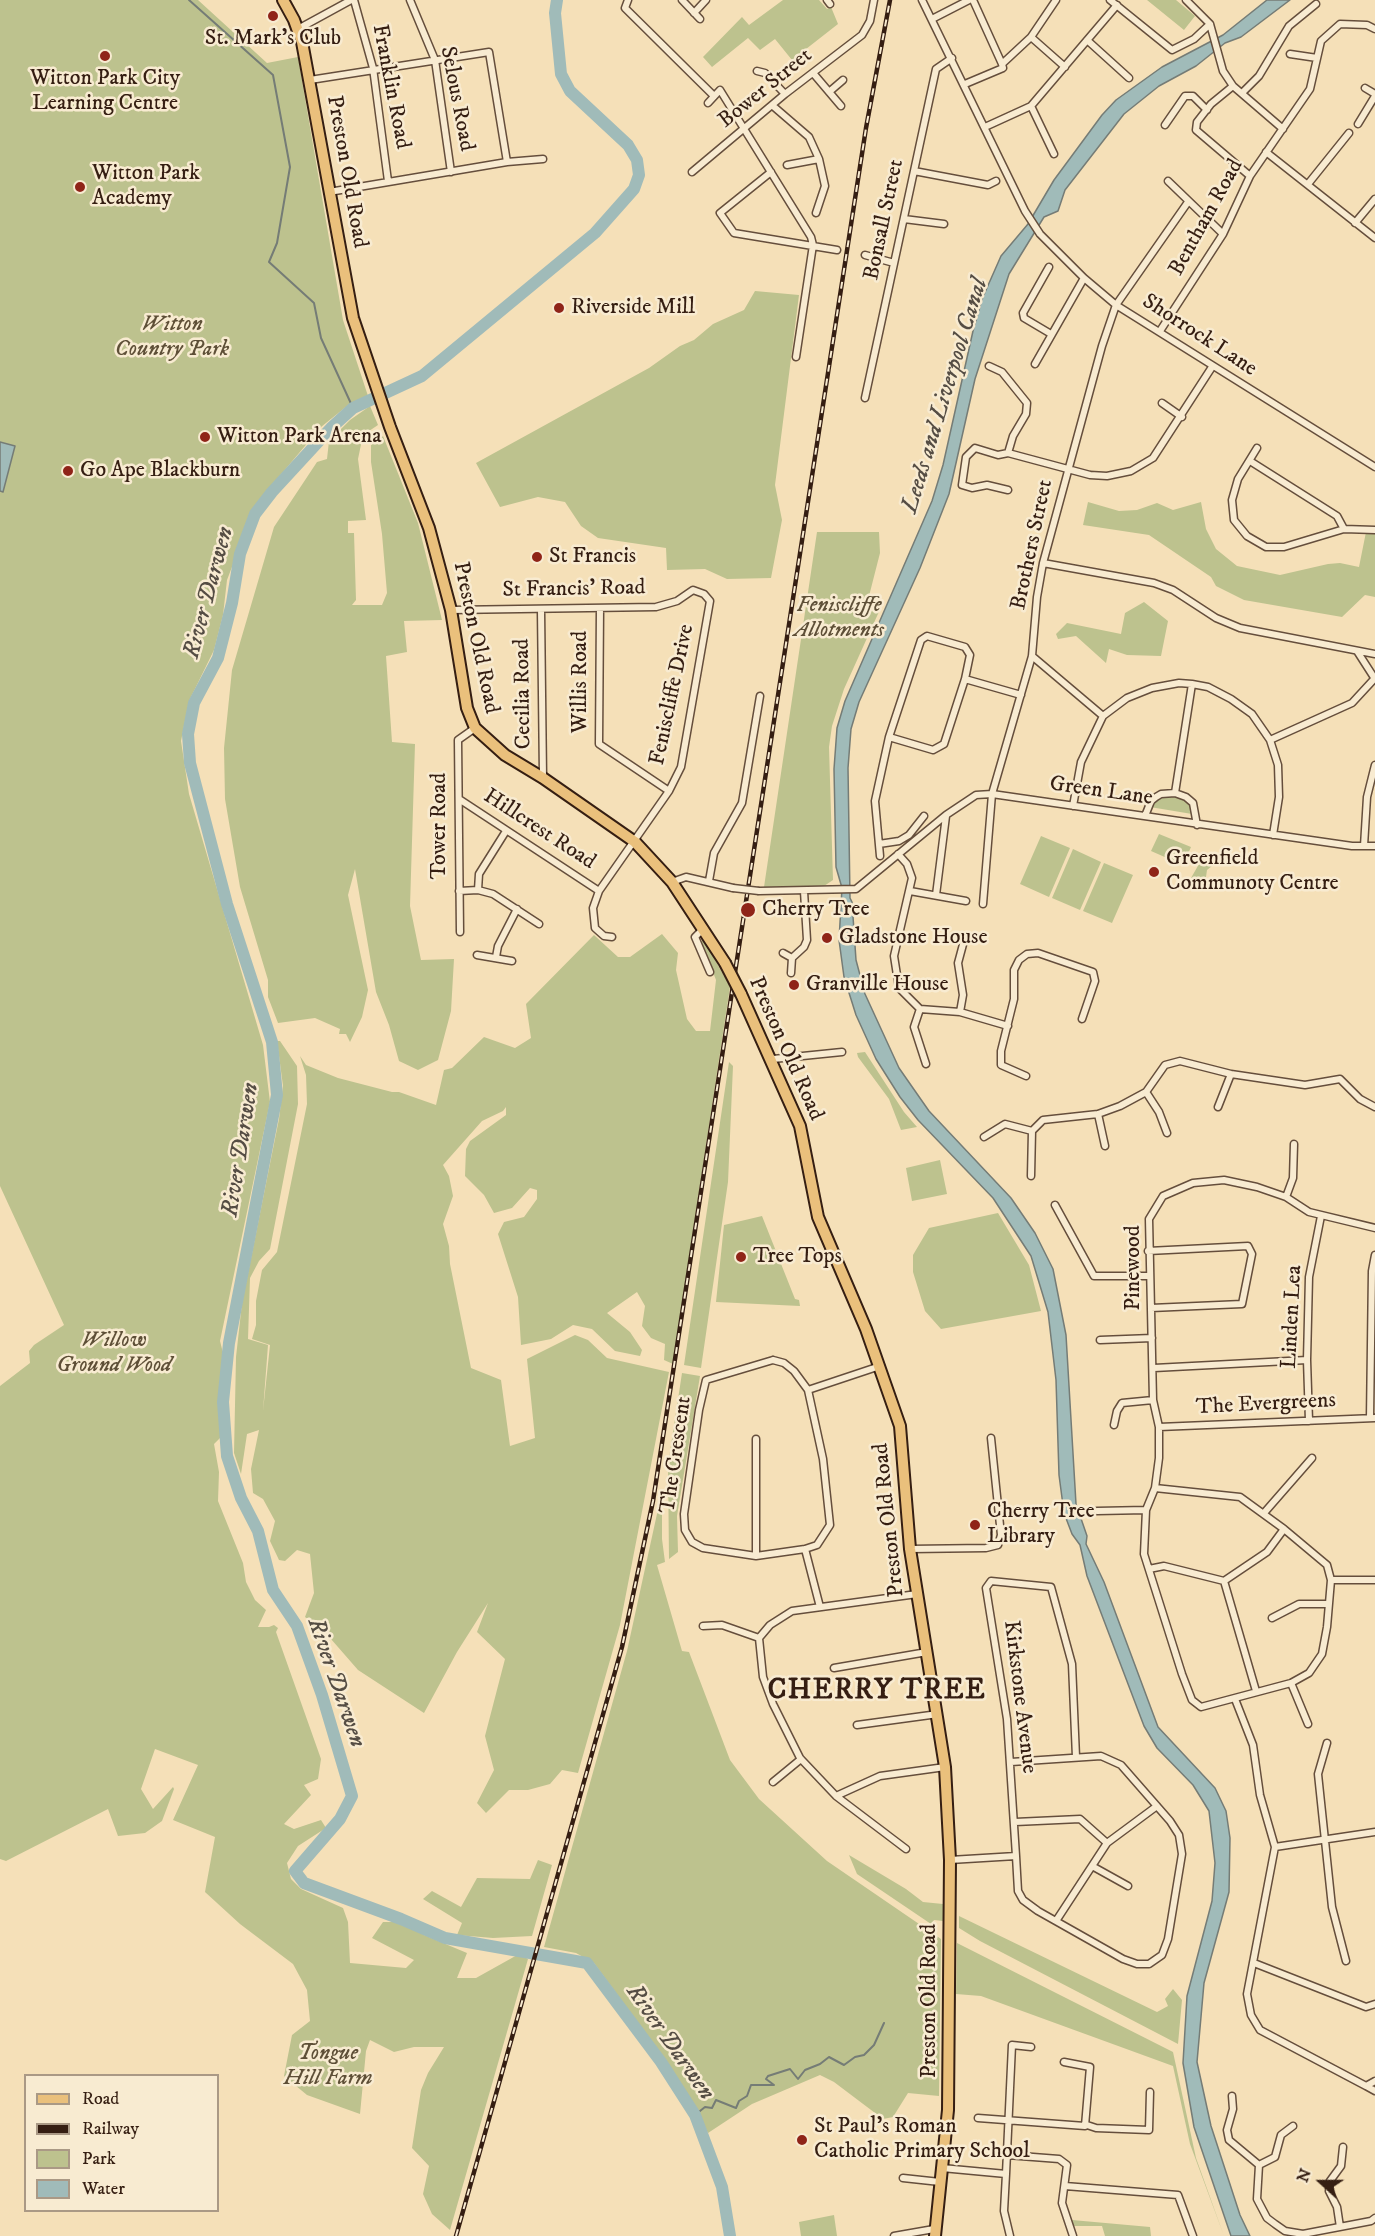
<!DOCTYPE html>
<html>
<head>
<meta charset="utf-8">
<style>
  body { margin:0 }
  #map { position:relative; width:1375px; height:2236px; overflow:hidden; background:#f5e0b8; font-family:"IM FELL DW Pica",serif }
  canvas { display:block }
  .legend { position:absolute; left:24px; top:2074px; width:195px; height:138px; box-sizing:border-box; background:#f8ebd1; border:2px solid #aa9985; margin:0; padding:8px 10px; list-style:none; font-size:18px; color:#351e12 }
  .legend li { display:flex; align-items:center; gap:12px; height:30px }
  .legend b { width:30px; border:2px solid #aa9985 }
  .north { position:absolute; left:1291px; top:2152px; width:60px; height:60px; -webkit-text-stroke:4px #f8ebd1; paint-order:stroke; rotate:291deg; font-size:16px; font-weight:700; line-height:24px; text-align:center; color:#351e12 }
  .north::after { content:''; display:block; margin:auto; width:21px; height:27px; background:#351e12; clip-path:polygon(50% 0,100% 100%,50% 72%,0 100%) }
</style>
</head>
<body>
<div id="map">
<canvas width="1375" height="2236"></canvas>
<ul class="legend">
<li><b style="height:8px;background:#eac07c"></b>Road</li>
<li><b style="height:8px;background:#351e12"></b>Railway</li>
<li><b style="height:16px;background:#bdc28e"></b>Park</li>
<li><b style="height:16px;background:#a0bbb9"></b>Water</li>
</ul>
<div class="north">N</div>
</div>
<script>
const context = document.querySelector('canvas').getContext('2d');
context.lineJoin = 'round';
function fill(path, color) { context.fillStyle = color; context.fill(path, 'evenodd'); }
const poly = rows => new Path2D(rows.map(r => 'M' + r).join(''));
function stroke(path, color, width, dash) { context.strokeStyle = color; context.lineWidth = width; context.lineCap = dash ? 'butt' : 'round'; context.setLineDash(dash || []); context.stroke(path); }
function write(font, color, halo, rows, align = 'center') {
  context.font = font + ' "IM FELL DW Pica",serif'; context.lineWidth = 5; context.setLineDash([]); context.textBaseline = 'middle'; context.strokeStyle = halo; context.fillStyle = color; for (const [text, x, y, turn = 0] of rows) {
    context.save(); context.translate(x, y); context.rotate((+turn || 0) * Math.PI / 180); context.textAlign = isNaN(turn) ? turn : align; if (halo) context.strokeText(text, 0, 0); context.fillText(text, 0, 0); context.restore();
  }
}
const green = poly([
  [0,0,198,0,267,63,298,57,343,320,368,396,347,406,321,427,256,504,227,580,223,615,214,650,189,701,181,741,189,794,263,1045,270,1102,220,1341,223,1353,220,1438,214,1444,219,1472,218,1501,243,1563,246,1582,255,1600,266,1610,258,1627,269,1627,274,1625,278,1628,276,1632,321,1759,318,1779,304,1785,311,1795,284,1824,294,1829,321,1820,326,1828,298,1846,287,1863,291,1879,301,1889,343,1908,348,1922,350,1963,406,1968,414,1960,372,1938,383,1922,404,1922,424,1935,467,1953,457,1978,476,1978,519,1954,528,1959,450,2230,432,2214,423,2194,429,2166,412,2148,421,2090,428,2073,444,2047,414,2047,394,2052,370,2040,366,2051,360,2114,307,2095,284,2076,292,2035,310,2021,307,1990,293,1964,240,1924,205,1892,215,1837,173,1820,198,1765,155,1749,141,1789,153,1809,173,1787,174,1789,162,1821,145,1833,118,1836,108,1809,6,1861,0,1859,0,1386,30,1363,29,1351,34,1345,64,1325,0,1186],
  [783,0,819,0,827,9,831,7,838,24,792,60,775,39,760,50,748,38,712,67,703,57,742,17,749,25],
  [1147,0,1176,0,1195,16,1184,30],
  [755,291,799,295,775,485,782,520,771,578,727,579,705,569,667,570,666,548,598,538,581,526,565,502,538,497,500,507,476,463,649,368,680,346,694,340,713,324,744,310],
  [370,406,378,425,363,435,358,459,366,520,348,521,348,533,354,533,356,600,352,605,382,605,387,593,382,534,371,462,371,445,383,436,418,523,442,620,404,621,407,652,386,656,392,742,415,744,410,906,421,960,454,959,451,1011,438,1060,418,1070,399,1061,389,1025,376,992,355,869,348,895,368,990,362,1017,350,1042,346,1034,339,1034,340,1029,315,1018,278,1023,268,997,268,980,240,887,225,799,224,748,232,670,274,527,317,462,327,459,329,441,350,420],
  [1088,502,1119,511,1137,510,1157,503,1173,510,1201,502,1206,529,1216,549,1237,566,1280,575,1328,564,1340,563,1359,567,1366,532,1375,532,1375,597,1365,595,1342,617,1244,600,1216,586,1211,577,1149,535,1083,525],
  [817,532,879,532,880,553,868,600,882,605,844,689,832,726,829,747,833,880,824,886,764,887],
  [1144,602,1168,621,1161,656,1127,655,1109,649,1106,663,1076,636,1058,639,1056,634,1067,623,1121,634,1125,613],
  [1163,796,1175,796,1187,801,1193,809,1192,814,1150,807,1154,801],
  [1159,834,1191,847,1183,865,1151,851],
  [1041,836,1070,848,1049,897,1020,884],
  [1073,849,1101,862,1080,910,1052,898],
  [1203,857,1212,861,1212,866,1207,870,1205,884,1194,887,1191,878],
  [1104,863,1133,875,1112,923,1083,911],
  [662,934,678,953,676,970,687,1019,696,1031,710,1031,716,980,701,941,704,940,730,987,673,1364,664,1360,665,1344,651,1338,642,1326,645,1306,637,1292,607,1313,630,1332,642,1350,640,1356,615,1351,592,1329,573,1325,551,1339,521,1345,518,1297,498,1234,504,1222,524,1217,537,1199,537,1190,530,1188,512,1208,494,1213,484,1195,465,1176,466,1149,470,1141,506,1115,506,1107,503,1111,482,1121,443,1165,449,1176,453,1196,443,1224,449,1246,450,1264,471,1368,501,1380,510,1446,535,1438,527,1359,575,1335,588,1340,607,1358,669,1372,620,1625,578,1773,562,1770,550,1784,528,1790,509,1790,486,1813,477,1803,494,1770,485,1736,505,1659,477,1632,488,1603,457,1652,424,1713,358,1670,324,1631,305,1617,314,1593,310,1554,297,1550,285,1561,279,1560,270,1541,275,1521,263,1499,253,1493,251,1469,259,1430,247,1434,241,1474,234,1453,236,1357,242,1303,279,1119,283,1086,277,1041,280,1041,297,1066,298,1104,270,1249,259,1261,250,1278,248,1339,268,1345,263,1411,270,1345,252,1339,256,1325,256,1301,262,1270,277,1252,307,1104,306,1075,300,1056,306,1065,338,1078,392,1092,399,1092,436,1105,444,1070,452,1068,484,1037,515,1048,531,1038,526,1004,594,935,618,957,630,957],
  [865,1052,904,1112,917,1127,901,1130,889,1099,858,1057,857,1053],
  [729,1062,733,1066,728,1182,701,1368,684,1365],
  [940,1160,947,1194,912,1201,906,1168],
  [998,1213,1029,1265,1041,1311,941,1329,925,1311,913,1272,913,1255,929,1228],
  [762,1216,795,1299,799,1300,800,1306,716,1302,724,1225],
  [682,1373,700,1376,677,1516,678,1552,669,1559,668,1465],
  [662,1491,662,1539,665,1562,657,1565,682,1651,689,1652,730,1760,759,1799,827,1861,941,1939,939,2096,908,2093,893,2117,883,2119,834,2082,820,2075,752,2104,708,2133,671,2068,594,1963,576,1953,544,1947,627,1651],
  [849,1855,906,1889,923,1902,943,1904,943,1921,934,1920,931,1924,857,1874],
  [538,1860,552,1865,532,1936,493,1938,457,1935,462,1923,423,1899,432,1891,461,1907,477,1878,530,1879],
  [959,1916,1157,2012,1168,2006,1165,1999,1173,1989,1182,2000,1178,2044,980,1941,959,1928],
  [957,1943,1173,2052,1196,2158,1224,2236,1190,2144,1173,2066,981,1996,956,1994],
  [834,2215,837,2236,801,2236,799,2222],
  [1072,2220,1150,2227,1151,2236,1105,2236,1102,2226,1073,2226]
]);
const water = poly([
  [1267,0,1290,0,1241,37,1225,43,1196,66,1159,86,1124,114,1065,190,1058,211,1044,217,1009,274,975,379,949,494,920,568,859,702,851,729,848,768,850,898,852,902,856,960,865,994,899,1068,929,1111,1011,1198,1035,1233,1053,1269,1066,1335,1076,1504,1087,1536,1086,1544,1104,1582,1158,1727,1215,1788,1226,1811,1230,1838,1229,1892,1204,1983,1197,2062,1211,2126,1240,2215,1250,2236,1231,2236,1194,2127,1183,2063,1187,1996,1212,1901,1215,1863,1209,1811,1193,1785,1157,1748,1144,1726,1087,1576,1080,1545,1072,1534,1064,1513,1059,1475,1056,1380,1048,1312,1031,1256,993,1198,918,1120,900,1097,876,1059,856,1015,844,977,839,940,842,888,836,867,834,769,837,728,845,701,932,501,943,465,973,331,982,299,1001,256,1028,224,1054,180,1102,115,1116,100,1162,67,1223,35,1267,0],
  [0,442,15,446,3,492,0,491,0,442]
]);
const stream = poly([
  [189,0,273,75,290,167,277,243,269,262,314,303,321,338,353,408],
  [695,2115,705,2107,712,2108,716,2100,736,2108,739,2101,747,2096,751,2085,774,2085,766,2079,768,2076,790,2069,798,2079,805,2070,820,2064,829,2057,844,2065,855,2057,864,2055,874,2045,884,2023]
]);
const river = poly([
  [557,0,555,13,561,74,570,91,628,145,637,160,639,175,634,189,595,233,422,376,353,408,331,428,272,492,255,514,240,554,232,603,218,658,194,703,188,734,190,763,227,904,272,1042,277,1095,229,1343,223,1402,227,1456,241,1498,258,1531,273,1590,297,1626,322,1695,352,1796,340,1819,295,1871,304,1883,401,1919,445,1938,587,1963,661,2062,695,2115,722,2187,730,2236]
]);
const street = poly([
  [354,0,373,68,388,181],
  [410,0,435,60,451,172],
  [628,0,625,8,713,95],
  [682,0,700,19],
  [827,0,830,4],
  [922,0,1025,211,1040,234,1084,278,1116,305,1375,467],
  [973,0,1002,64],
  [1110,0,1172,50,1194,39,1210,24],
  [1186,0,1210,24,1223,71,1233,86,1283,129],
  [694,13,706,0],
  [932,19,969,0],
  [298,29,351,0],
  [1031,37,1065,67],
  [1087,40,1129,78],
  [1290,54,1317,58],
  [757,71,765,73,785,94],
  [813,73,841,106],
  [310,80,489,52,507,162],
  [965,84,1003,68,1002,64,1031,37,1056,0],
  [1233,86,1211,104,1197,122,1196,130,1250,176],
  [1365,88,1375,94],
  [829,92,843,80],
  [1243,92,1259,76,1289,26,1316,4],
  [708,103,720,90,811,237,813,245,796,357],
  [773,106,809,137,819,159,825,186,816,213],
  [1031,106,1054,154],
  [1358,124,1375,96],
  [1165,125,1185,96,1193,96,1207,110],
  [985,127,1031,106,1117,5],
  [1266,152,1375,238],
  [787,165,819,159],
  [914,171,988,185,996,181],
  [692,172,785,94,862,35,870,21,874,0],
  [771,172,720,213,734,233,837,250],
  [1168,181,1223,234],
  [1308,184,1349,133],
  [329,192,507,162,543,159],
  [904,219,944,224],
  [1355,223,1375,199],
  [865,255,894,263],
  [1049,267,1023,313,1024,318,1051,334],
  [1160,331,1223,234,1250,176,1310,89,1321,41,1340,24,1367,25,1375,29],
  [1035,364,1084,278],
  [989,366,1002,372,1027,403,1026,414,1013,436,1008,453],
  [865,398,936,69,952,58],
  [1162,403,1182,417],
  [1257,448,1238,479,1232,500,1234,520,1247,536,1266,547,1284,547,1344,529,1375,530],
  [1250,461,1337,516,1344,529],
  [1008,490,987,485,972,488,962,485,966,457,975,448,998,455,1008,453,1090,475,1107,476,1131,471,1153,458,1212,367],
  [1043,563,1154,583,1173,590,1216,618,1240,628,1375,654],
  [600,608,599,744,669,791],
  [451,610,656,607,677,601,693,590,704,594,710,601,681,767,669,791,599,891,593,908,595,928,604,936,612,937],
  [541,610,543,777],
  [1357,651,1375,679],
  [1032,656,1103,716],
  [965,679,1021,695],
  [1270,740,1352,703,1375,678],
  [1175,793,1192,684],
  [459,799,599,891],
  [1073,806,1081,762,1103,716,1127,698,1152,688,1179,683,1192,684,1208,687,1231,699,1252,714,1270,740,1278,765,1279,797,1273,835],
  [1145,816,1151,801,1156,797,1161,794,1175,793,1186,797,1193,803,1197,825],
  [879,844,899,841,909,835,924,816],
  [1364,846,1367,797,1375,765],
  [898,854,907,864,912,878,894,956,899,988,920,1009,960,1012,1008,1026],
  [880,856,875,801,889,737,921,640,927,636,965,647,970,655,965,679,944,744,933,750,889,737],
  [709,881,714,853,742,803,760,696],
  [672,882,686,877,733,888],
  [478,890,479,874,506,831],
  [459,891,478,890,493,894,539,924],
  [759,891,856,889,946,815,976,795,992,794,1352,846,1375,846],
  [910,891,966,901],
  [936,895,946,816],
  [983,904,992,794,1032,656,1037,597,1043,563,1102,346,1116,305,1188,202],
  [704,928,695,937,710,972],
  [460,932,458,740,475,728],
  [783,953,792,958,804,947,807,940,804,891],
  [477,955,512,961],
  [496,957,498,946,517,909],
  [791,973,792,958],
  [920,1009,914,1027,926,1064],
  [960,1012,963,995,958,963,965,937],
  [773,1059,842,1052],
  [1026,1076,1001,1065,1001,1051,1014,999,1014,970,1019,960,1027,954,1038,953,1093,972,1095,981,1082,1019],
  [1146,1092,1159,1112,1167,1133],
  [1218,1107,1231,1074],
  [1098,1114,1105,1146],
  [984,1137,1005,1124,1032,1131],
  [1031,1176,1032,1131,1043,1120,1098,1114,1120,1106,1146,1092,1165,1065,1180,1061,1231,1074,1305,1085,1340,1079,1360,1099,1375,1107],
  [1286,1197,1293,1178,1294,1144],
  [1055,1205,1094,1276,1149,1276],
  [1148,1251,1248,1246,1252,1254,1242,1304,1151,1308],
  [1100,1340,1152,1338],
  [773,1360,784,1363,794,1371,808,1390,823,1459,830,1525,817,1545,805,1549,756,1556,703,1548,692,1542,685,1530,684,1514,699,1410,706,1380,773,1360],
  [1154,1368,1307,1360],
  [808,1390,880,1366],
  [1370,1418,1372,1271,1375,1255],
  [1309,1421,1307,1360,1309,1277,1321,1216],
  [1114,1425,1117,1411,1122,1403,1153,1400],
  [1159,1427,1375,1418],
  [756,1439,756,1556],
  [1155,1488,1240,1497,1284,1529,1327,1565,1331,1580,1327,1627,1322,1654,1309,1673,1291,1683,1201,1707,1192,1700,1182,1674,1144,1554,1146,1510,1155,1488,1159,1458,1159,1427,1153,1400,1149,1219,1163,1196,1193,1183,1224,1180,1257,1187,1286,1197,1309,1212,1375,1228],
  [1097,1511,1146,1510],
  [1264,1513,1312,1458],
  [805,1549,820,1607],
  [910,1549,986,1548,998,1545,1001,1535,991,1438],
  [1149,1569,1164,1566,1224,1581,1267,1552,1284,1529],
  [1331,1580,1375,1580],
  [1224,1581,1256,1691],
  [1272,1618,1299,1604,1329,1604],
  [703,1626,722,1625,759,1638],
  [834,1668,927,1652],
  [1291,1683,1308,1724],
  [1235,1699,1253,1745,1260,1795,1275,1847],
  [857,1725,938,1714],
  [1327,1743,1318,1774,1332,1907,1346,1961],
  [773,1782,801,1759],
  [836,1796,880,1776,945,1767],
  [1015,1822,1080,1819,1107,1843],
  [1375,1832,1275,1847,1247,1994,1251,2015,1260,2030,1366,2086,1375,2081],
  [906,1849,836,1796,800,1758,773,1704,763,1677,759,1638,770,1625,792,1611,917,1594],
  [1016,1856,1007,1719,986,1588,991,1581,1051,1587,1072,1664,1076,1757],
  [950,1860,1016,1856,1018,1891,1023,1900,1038,1911,1123,1959,1137,1964,1149,1964,1162,1955,1168,1939,1182,1854,1179,1835,1170,1821,1121,1765,1101,1756,1011,1762],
  [1092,1866,1128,1886],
  [1056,1921,1107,1843,1157,1806],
  [1254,1963,1366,2007,1375,2004],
  [1366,2086,1375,2091],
  [1232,2096,1233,2109,1227,2130,1229,2140,1259,2165,1257,2199,1267,2218,1275,2224,1285,2231,1303,2234,1371,2221,1375,2218],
  [978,2118,1085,2126,1090,2067,1064,2062],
  [1087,2125,1096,2128,1149,2130,1150,2092],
  [1007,2155,1059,2159,1067,2165,1062,2203,1073,2236],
  [1259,2165,1275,2157,1281,2135,1293,2126],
  [942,2168,1006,2174,1004,2211,1010,2236],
  [1006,2174,1012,2045,1031,2047],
  [903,2178,940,2182],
  [1065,2186,1178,2195,1193,2236],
  [1340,2227,1337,2207,1329,2191,1330,2181,1341,2166,1343,2147],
  [894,2236,934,2229]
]);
const primary = poly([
  [283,0,294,20,302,42,353,318,390,427,429,528,451,610,467,708,475,728,505,755,543,778,635,842,672,882,725,963],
  [741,994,800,1126,818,1217,866,1329,900,1426,910,1549,945,1767,950,1860,948,2110,935,2236]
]);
const rail = poly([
  [456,2236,622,1647,653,1501,866,128,890,0]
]);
const streetBridge = poly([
  [733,888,759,891]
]);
const primaryBridge = poly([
  [725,963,741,994]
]);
const markers = [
  [273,16,6,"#8f2418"],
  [105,56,6,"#8f2418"],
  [80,187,6,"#8f2418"],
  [559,308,6,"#8f2418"],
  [205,437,6,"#8f2418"],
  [68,471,6,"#8f2418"],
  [537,557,6,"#8f2418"],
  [1154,872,6,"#8f2418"],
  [748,910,8,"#8f2418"],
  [827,938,6,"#8f2418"],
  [794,985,6,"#8f2418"],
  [741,1257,6,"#8f2418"],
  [975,1525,6,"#8f2418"],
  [802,2140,6,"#8f2418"]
];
const poiNames = [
  ["St. Mark's Club",273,39,"center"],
  ["Witton Park City",105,79,"center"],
  ["Learning Centre",105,104,"center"],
  ["Witton Park",92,174],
  ["Academy",92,199],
  ["Riverside Mill",571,308],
  ["Witton Park Arena",217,437],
  ["Go Ape Blackburn",80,471],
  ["St Francis",549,557],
  ["Greenfield",1166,859],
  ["Communoty Centre",1166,884],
  ["Cherry Tree",762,910],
  ["Gladstone House",839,938],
  ["Granville House",806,985],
  ["Tree Tops",753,1257],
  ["Cherry Tree",987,1512],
  ["Library",987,1537],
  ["St Paul's Roman",814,2127],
  ["Catholic Primary School",814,2152]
];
const streetNames = [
  ["Franklin Road",390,87,79],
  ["Bower Street",766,89,-39],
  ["Selous Road",456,99,79],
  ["Preston Old Road",346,172,80],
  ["Bentham Road",1207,218,-61],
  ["Bonsall Street",885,220,-78],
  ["Shorrock Lane",1199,336,33],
  ["Brothers Street",1033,545,-78],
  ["St Francis' Road",574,590,-1],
  ["Preston Old Road",475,638,78],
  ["Willis Road",581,682,-90],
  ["Cecilia Road",524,694,-91],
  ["Feniscliffe Drive",673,695,-78],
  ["Green Lane",1101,792,8],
  ["Tower Road",440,826,-90],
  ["Hillcrest Road",539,830,33],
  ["Preston Old Road",785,1049,66],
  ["Pinewood",1134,1268,-90],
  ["Linden Lea",1293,1317,-87],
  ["The Evergreens",1266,1405,-3],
  ["The Crescent",677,1455,-82],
  ["Preston Old Road",890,1520,-96],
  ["Kirkstone Avenue",1019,1697,83],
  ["Preston Old Road",930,2001,-90]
];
const parkNames = [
  ["Witton",172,325],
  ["Country Park",172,350],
  ["Feniscliffe",839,606],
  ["Allotments",839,631],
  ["Willow",114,1341],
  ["Ground Wood",114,1366],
  ["Tongue",328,2054],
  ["Hill Farm",328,2079]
];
const waterNames = [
  ["Leeds and Liverpool Canal",946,396,-73],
  ["River Darwen",210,593,-75],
  ["River Darwen",242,1150,-81],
  ["River Darwen",335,1683,71],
  ["River Darwen",669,2043,55]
];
const districtNames = [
  ["CHERRY TREE",877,1692]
];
fill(green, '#bdc28e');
fill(water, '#a0bbb9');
stroke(water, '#757c76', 1.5);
stroke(stream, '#757c76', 2);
stroke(river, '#a0bbb9', 12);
stroke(street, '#654e3c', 9);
stroke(primary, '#351e12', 14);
stroke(street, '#f8ebd1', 6);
stroke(primary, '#eac07c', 10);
stroke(rail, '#351e12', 4.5);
stroke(rail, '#f8ebd1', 2, [7]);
stroke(streetBridge, '#654e3c', 9, []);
stroke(primaryBridge, '#351e12', 14, []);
stroke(streetBridge, '#f8ebd1', 6);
stroke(primaryBridge, '#eac07c', 10);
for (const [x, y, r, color] of markers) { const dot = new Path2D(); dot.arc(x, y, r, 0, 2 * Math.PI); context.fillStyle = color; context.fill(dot); stroke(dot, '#f8ebd1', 2); }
write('22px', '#351e12', '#f8ebd1', poiNames, 'left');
write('22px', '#351e12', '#f8ebd1', streetNames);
write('italic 22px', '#5e4f37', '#f8ebd1', parkNames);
write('italic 24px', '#554d44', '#f8ebd1', waterNames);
context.letterSpacing = '1.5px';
write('bold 28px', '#351e12', '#f8ebd1', districtNames);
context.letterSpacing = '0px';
</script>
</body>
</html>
